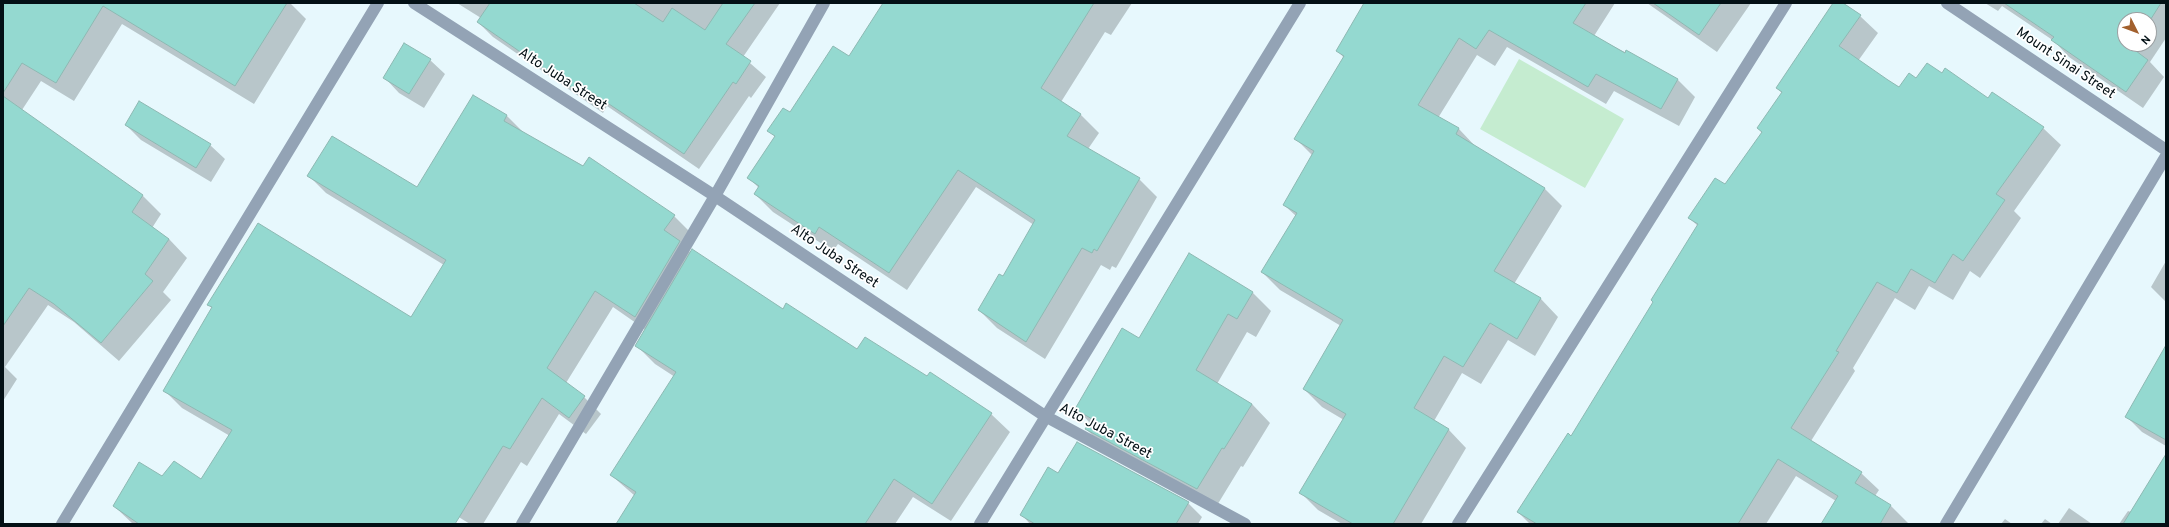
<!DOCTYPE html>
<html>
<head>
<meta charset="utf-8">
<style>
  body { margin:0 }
  #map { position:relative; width:2169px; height:527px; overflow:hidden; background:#e7f8fd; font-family:Overpass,sans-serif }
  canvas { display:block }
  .frame { position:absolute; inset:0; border:4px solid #031015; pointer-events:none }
  .north { position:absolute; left:2117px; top:12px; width:40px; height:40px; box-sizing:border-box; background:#fff; border:1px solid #9a9fa1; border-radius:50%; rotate:132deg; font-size:11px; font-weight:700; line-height:16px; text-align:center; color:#031015 }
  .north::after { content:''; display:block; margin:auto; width:14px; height:18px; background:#a2602d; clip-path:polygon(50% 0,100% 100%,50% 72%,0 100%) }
</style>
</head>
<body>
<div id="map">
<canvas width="2169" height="527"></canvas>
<div class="frame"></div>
<div class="north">N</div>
</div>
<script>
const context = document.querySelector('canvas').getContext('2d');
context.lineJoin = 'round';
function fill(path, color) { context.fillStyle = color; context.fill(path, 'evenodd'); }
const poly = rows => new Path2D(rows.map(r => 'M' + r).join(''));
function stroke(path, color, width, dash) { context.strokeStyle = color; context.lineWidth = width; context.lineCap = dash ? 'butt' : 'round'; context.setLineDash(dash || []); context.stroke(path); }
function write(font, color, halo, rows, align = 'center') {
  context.font = font + ' Overpass,sans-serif'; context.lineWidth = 3.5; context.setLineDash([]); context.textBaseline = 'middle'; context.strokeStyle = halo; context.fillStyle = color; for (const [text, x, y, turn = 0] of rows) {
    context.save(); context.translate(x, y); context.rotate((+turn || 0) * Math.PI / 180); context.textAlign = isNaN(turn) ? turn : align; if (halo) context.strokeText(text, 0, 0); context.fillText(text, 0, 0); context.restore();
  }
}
const green = poly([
  [1519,59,1624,119,1585,188,1480,129]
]);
const shadow = poly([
  [3,3,290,3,306,19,254,104,122,24,74,101,41,81,22,110,143,196,161,214,152,228,169,239,187,258,163,292,171,300,119,361,74,322,48,305,5,367,17,379,3,401],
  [457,3,780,3,743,57,766,77,751,98,749,96,699,169,607,106,603,113,493,37,478,22,481,18],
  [884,3,1132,3,1111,35,1105,32,1061,102,1081,115,1099,133,1088,149,1139,179,1157,197,1116,268,1112,266,1110,270,1101,265,1045,359,997,328,979,310,1003,277,1034,225,976,187,907,290,838,244,833,251,773,212,755,194,759,188,749,178,775,137,769,130,790,114,849,58],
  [1365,3,1615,3,1594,36,1678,80,1695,97,1679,126,1614,91,1606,104,1507,47,1495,66,1477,55,1438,118,1459,129,1476,147,1544,188,1562,206,1514,284,1541,299,1558,317,1535,356,1508,340,1481,384,1462,373,1434,421,1449,430,1466,448,1421,524,1342,524,1318,510,1301,493,1344,420,1322,407,1304,389,1341,326,1280,290,1262,272,1296,216,1284,205,1313,156,1296,139,1344,58,1337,50],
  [1647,3,1751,3,1717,52],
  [1834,3,1842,3,1860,16,1878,33,1858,61,1900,88,1917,80,1943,74,2043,128,2061,145,2014,211,2021,218,1980,278,1970,271,1953,300,1929,286,1915,310,1895,298,1853,368,1855,371,1811,441,1861,473,1879,490,1875,496,1891,506,1908,523,1822,524,1836,501,1796,476,1766,524,1530,524,1518,512,1571,437,1654,302,1698,226,1689,218,1725,186,1762,133,1758,128,1782,93,1777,88],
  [1985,3,2166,3,2166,38,2150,62,2164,77,2143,108,2069,57,2054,41,2002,6,1998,11],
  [2125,20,2149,20,2149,44,2125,44],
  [430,60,445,74,424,108,399,93,385,78],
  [474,96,507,116,524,133,674,216,691,233,683,245,691,253,783,310,857,351,927,378,991,414,1010,432,951,521,913,497,895,524,617,524,635,496,611,475,675,377,655,364,637,346,646,330,613,307,566,383,584,397,601,414,586,434,559,414,527,466,521,462,483,524,470,524,457,516,453,524,133,524,114,506,163,478,201,481,230,436,182,408,165,391,212,308,208,304,412,318,444,265,326,193,309,176,417,189],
  [126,125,210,145,225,159,211,182,141,140],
  [2166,261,2166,302,2151,287],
  [1252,292,1271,311,1256,337,1247,332,1217,384,1252,404,1270,423,1243,467,1241,466,1216,507,1105,448,1086,429,1090,423,1077,409,1139,339],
  [2166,354,2166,446,2142,432,2126,416],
  [2166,454,2166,524,2119,524,2128,511,2131,512],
  [1058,474,1188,503,1202,517,1198,524,1030,524,1022,515],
  [2069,508,2092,524,2058,524],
  [2005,519,2012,524,2001,524],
  [2045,519,2052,524,2041,524]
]);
const building = poly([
  [3,3,287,3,235,86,103,6,56,83,22,63,3,93,3,3],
  [490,3,634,3,663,22,672,8,705,30,723,3,755,3,726,44,751,61,736,84,733,82,684,154,591,92,587,98,477,22,490,3],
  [883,3,1094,3,1041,88,1081,114,1067,136,1140,178,1097,251,1094,249,1092,253,1082,248,1026,342,978,310,999,274,1003,276,1035,220,958,170,889,273,819,227,815,234,754,194,759,186,747,178,775,136,767,131,783,108,790,112,833,46,849,56,883,3],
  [1364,3,1586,3,1573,23,1625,53,1626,50,1678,79,1661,109,1596,74,1588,87,1489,30,1476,49,1459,38,1418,105,1459,128,1456,134,1545,188,1494,271,1541,298,1517,339,1490,323,1463,367,1444,356,1414,408,1449,429,1393,524,1353,524,1299,493,1346,414,1303,389,1343,320,1261,272,1297,213,1283,205,1314,151,1294,139,1344,56,1336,51,1364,3],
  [1653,3,1721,3,1699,35,1653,3],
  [1833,3,1843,3,1861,15,1839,46,1888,80,1899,87,1909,73,1916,78,1927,63,1942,73,1945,68,1988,98,1992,92,2044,127,1996,194,2005,200,1963,261,1953,254,1935,283,1911,269,1897,293,1877,282,1836,351,1839,352,1791,428,1862,472,1855,483,1891,505,1880,524,1821,524,1838,496,1778,459,1738,524,1537,524,1517,512,1568,433,1571,436,1653,302,1651,300,1698,224,1688,218,1715,178,1725,184,1762,132,1757,128,1782,92,1776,88,1833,3],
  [2004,3,2161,3,2149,22,2149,20,2125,20,2125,44,2134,44,2132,48,2148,60,2126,92,2051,40,2054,37,2004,3],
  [404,43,431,59,409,94,383,78,404,43],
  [473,95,507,115,504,121,583,166,589,157,675,215,664,230,680,241,635,317,595,291,547,368,585,396,569,418,542,398,510,449,503,446,455,524,139,524,113,506,139,462,162,476,174,461,201,479,232,430,163,391,212,307,207,305,258,223,411,317,446,260,307,176,332,136,417,187,473,95],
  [3,96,143,195,132,212,169,239,145,274,153,281,101,343,54,304,29,288,3,326,3,96],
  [139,101,211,144,196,168,125,125,139,101],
  [692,249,783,309,786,303,857,349,865,337,927,376,930,372,992,413,932,504,894,479,865,524,616,524,636,492,610,475,676,372,635,346,692,249],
  [1189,253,1253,292,1237,319,1228,314,1196,370,1252,404,1224,449,1222,448,1197,489,1085,429,1092,419,1075,409,1122,328,1139,338,1189,253],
  [2166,345,2166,440,2125,417,2166,345],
  [1077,442,1189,502,1176,524,1035,524,1020,515,1048,467,1058,473,1077,442],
  [2166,454,2166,524,2123,524,2166,454]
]);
const minor = poly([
  [414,3,715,196,1045,416,1245,524],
  [1947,3,2166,150],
  [62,524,378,3],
  [522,524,715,196,824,3],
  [980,524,1300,3],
  [1458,524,1786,3],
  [1946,524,2166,156]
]);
const streetNames = [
  ["Mount Sinai Street",2065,64,34],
  ["Alto Juba Street",562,80,33],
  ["Alto Juba Street",834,257,34],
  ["Alto Juba Street",1105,432,28]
];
fill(green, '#c5ecd0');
fill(shadow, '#0003');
fill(building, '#94d9d0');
stroke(building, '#8db8b2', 1);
stroke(minor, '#93a3b5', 12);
write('14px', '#031015', '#fff', streetNames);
</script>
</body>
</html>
